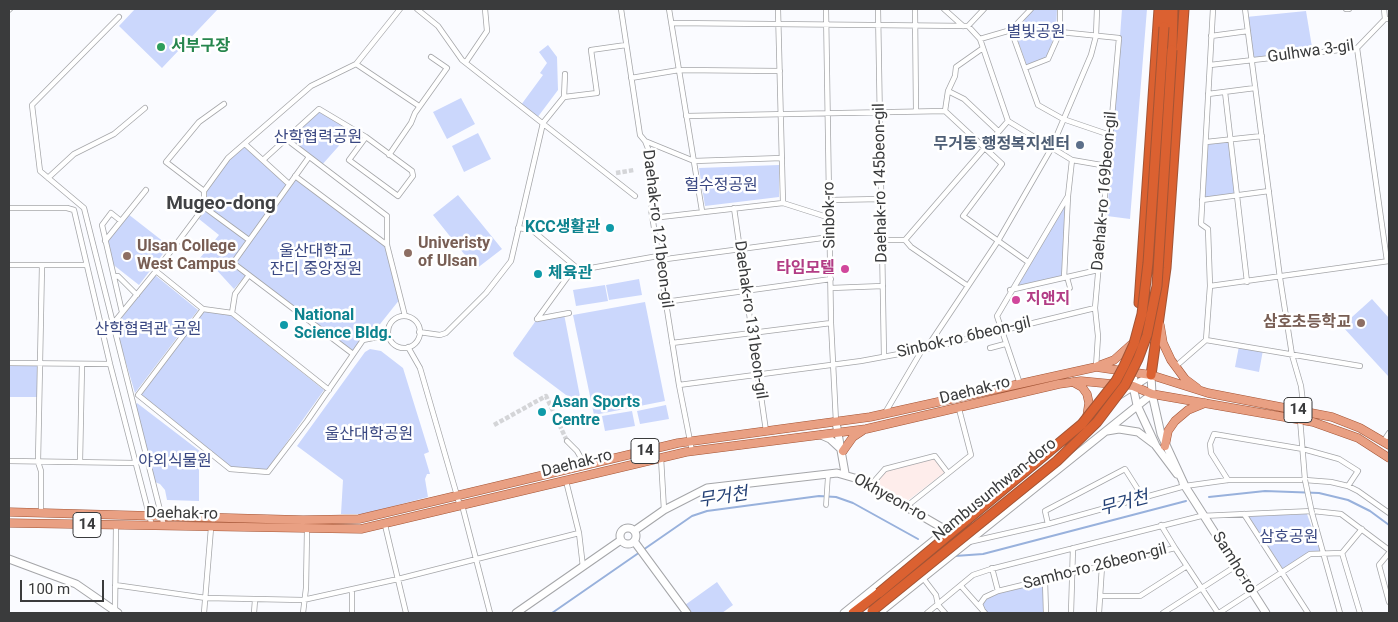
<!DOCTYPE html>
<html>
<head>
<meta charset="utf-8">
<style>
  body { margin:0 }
  #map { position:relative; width:1398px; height:622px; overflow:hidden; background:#fafbff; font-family:Roboto,sans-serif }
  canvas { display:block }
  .frame { position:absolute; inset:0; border:10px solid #3a3b3c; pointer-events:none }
  .scale { position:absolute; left:20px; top:580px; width:84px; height:22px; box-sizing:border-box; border:2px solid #3a3b3c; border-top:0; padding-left:6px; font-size:15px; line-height:18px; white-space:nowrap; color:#3a3b3c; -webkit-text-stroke:4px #fff; paint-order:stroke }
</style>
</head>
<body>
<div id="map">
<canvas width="1398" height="622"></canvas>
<div class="frame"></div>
<div class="scale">100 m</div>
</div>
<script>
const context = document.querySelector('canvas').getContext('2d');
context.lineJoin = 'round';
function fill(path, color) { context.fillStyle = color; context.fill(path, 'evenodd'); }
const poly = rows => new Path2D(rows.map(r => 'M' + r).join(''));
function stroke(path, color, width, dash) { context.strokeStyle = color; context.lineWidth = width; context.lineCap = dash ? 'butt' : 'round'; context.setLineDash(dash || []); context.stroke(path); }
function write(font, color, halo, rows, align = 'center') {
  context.font = font + ' Roboto,"Noto Sans KR",sans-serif'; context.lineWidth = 5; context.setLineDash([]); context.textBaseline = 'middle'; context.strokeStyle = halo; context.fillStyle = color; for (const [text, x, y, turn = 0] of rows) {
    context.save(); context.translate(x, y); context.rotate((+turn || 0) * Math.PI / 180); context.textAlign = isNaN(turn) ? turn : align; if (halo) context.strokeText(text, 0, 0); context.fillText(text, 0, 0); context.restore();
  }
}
const commercial = poly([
  [934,458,945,472,906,502,903,502,874,485,887,470]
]);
const green = poly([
  [135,9,218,9,162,68,119,26],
  [1034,9,1057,9,1056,32,1046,58,1027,66,1014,30],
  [1122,9,1147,9,1130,219,1107,216],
  [1306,11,1313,53,1252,60,1246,17],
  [548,45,557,57,558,90,537,118,521,105,543,75,540,73,547,63,539,52],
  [461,98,475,124,447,139,433,112],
  [319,109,353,130,321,166,286,139],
  [478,133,491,159,464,172,452,146],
  [1230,140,1237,195,1202,200,1206,142],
  [246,146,287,185,249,238,206,206,205,192,230,159],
  [779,165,779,197,705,206,699,168],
  [295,176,387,245,400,299,373,333,374,338,363,340,353,354,233,263],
  [458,195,502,249,476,269,433,215],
  [1068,196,1064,278,1010,290],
  [205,211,247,241,232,263,246,275,234,289,213,266,200,258,219,235,199,219],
  [128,214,169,246,139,285,111,263,105,241],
  [155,275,198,310,135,393,115,326],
  [639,279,642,295,609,300,606,285],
  [605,285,608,301,576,306,573,290],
  [1372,299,1389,318,1388,376,1342,326],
  [645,302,665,401,594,415,573,315],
  [204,311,229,314,324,390,267,470,230,467,141,395],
  [564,314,582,407,514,356,513,353,537,319],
  [1239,346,1263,350,1259,372,1235,367],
  [370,349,381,351,403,368,429,452,424,454,430,474,427,474,425,479,428,497,364,514,341,514,343,480,297,446,365,352],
  [9,365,38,366,37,397,9,397],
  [137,403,205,455,199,461,199,501,167,500,165,490,160,484,155,482,135,405],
  [666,405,669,419,640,424,637,411],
  [632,411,635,426,605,431,602,416],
  [1307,514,1320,551,1307,553,1283,569,1248,516],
  [1045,580,1046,613,985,613,980,604,985,597],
  [717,582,733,605,722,613,691,613,685,605]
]);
const stream = poly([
  [1209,497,1265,491,1319,493,1348,500,1370,511,1389,525],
  [955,556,983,554,1186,501],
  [552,613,692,516,707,511,819,496,836,497,853,503,918,539]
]);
const minorTunnel = poly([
  [616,173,634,170],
  [494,425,546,396,567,441]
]);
const pedestrian = poly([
  [1067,277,1070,288],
  [826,505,828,475]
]);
const minor = poly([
  [417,9,438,26,462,60,635,196],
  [621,9,640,135,645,141,649,151,655,194,651,209,679,385,692,451],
  [669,9,702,211],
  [778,9,783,203],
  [826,9,831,323,836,422],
  [878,9,884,357],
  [915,9,916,111],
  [944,9,963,26],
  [1245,9,1280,278,1292,355,1301,386,1304,411],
  [1346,9,1349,9],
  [1384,9,1385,19],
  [9,10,10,9],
  [119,17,32,105,40,171,84,208,164,526],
  [672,23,968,26,984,9],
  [1011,30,1031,9],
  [1060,32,1119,38,1095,308,1098,336,1096,367],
  [1211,36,1248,31],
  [980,39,1011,30,1038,105,1063,119,1110,135],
  [1357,48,1387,261],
  [466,62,487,31,485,9],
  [356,64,419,106],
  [1210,65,1357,48,1385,19,1389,19],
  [1025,68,1048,59,1060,32,1060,9],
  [631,78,679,70,780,71],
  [948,91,964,99,998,131],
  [1225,92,1247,282],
  [1208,94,1255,88],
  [564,97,565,74],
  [945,111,948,91,955,76,956,67,983,48],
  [686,116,945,111,1002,164,963,216,1028,262],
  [1008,121,1072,160,1107,166],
  [366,137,349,160,398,196,413,176,412,171,366,137,319,109,286,139,387,216,387,245,405,316],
  [645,141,694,161,782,158],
  [1206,142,1262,136],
  [245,144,289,184],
  [389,155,411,123,415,113,447,68,431,57],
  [309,157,233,263,353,354],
  [263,160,286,139],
  [295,176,387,245],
  [48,178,74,154,114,134,145,108],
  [204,191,166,162,199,122,224,104],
  [830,200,881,199],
  [1202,200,1269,191],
  [204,207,204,191,228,158,311,86,356,64,400,9],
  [9,208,67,208,74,210,110,364,152,526],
  [734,208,766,431],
  [652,218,783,203,830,218],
  [121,221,111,213,102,225,122,312],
  [518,228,532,230,577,268,591,268,658,256],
  [882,240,905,240,1008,121,980,39,968,26],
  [905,240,911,247,968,286],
  [105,241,146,190],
  [659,260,830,237],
  [9,265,86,265],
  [114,277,118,276,137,295],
  [1064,278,1068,196,1072,160],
  [1210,286,1389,261],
  [831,288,883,286],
  [1010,290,1098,270],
  [665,302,831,279],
  [203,309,156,271,204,207,249,240],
  [232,313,235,294,249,275],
  '388 332a16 16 0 1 1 32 0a16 16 0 1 1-32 0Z',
  [537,319,569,275],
  [537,319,569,313],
  [101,328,112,325,156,271],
  [419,332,440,335,446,333,486,293,511,261,543,123,564,97,597,93,591,50,626,45],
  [1206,340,1360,366],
  [672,343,831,323],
  [408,347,420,368,460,506],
  [990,348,1005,344],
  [926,349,998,241,1051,149,1091,55,1096,36,1097,9],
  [9,363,110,364],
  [1175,367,1206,340,1210,286,1208,229,1201,224,1213,9],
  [1020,384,997,316,1068,196],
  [679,385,861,361,926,349,1095,308],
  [329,390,232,313,203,309,138,395,230,469,268,472,307,421,363,340,388,335],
  [885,413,922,350],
  [1300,419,1305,480],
  [567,441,577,451,585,465],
  [1383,442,1389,433],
  [661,458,664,510],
  [9,461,135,463],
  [80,462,82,364],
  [1228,480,1211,453,1210,444,1214,434,1303,449,1339,459,1358,471,1348,486],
  [566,481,579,533,583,567],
  [870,486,885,469,935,456,948,473],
  [462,505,490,613],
  [907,506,971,455,959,409],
  [41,513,41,471,38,462,42,265],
  [1312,513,1340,613],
  [1244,514,1308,613],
  [1048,524,1045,511,1125,469,1144,499],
  [385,525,406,613],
  [1161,525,1175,548],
  [969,542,1048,524,1185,486,1228,480,1305,480,1331,482,1348,486,1358,491,1389,513],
  [1389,553,1379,565,1389,602],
  [992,568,998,591],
  [923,578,936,595,938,605,945,613],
  [1045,580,1046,613],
  [115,585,206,598,303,600,398,579,579,533],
  [961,586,985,613],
  [352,590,352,613],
  [1100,596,1140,596,1187,566],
  [115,611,116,526],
  [983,611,980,604,985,597,998,591,1175,548,1218,613],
  [204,613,211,528],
  [254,613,255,600],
  [303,613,306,588,307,530],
  [927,613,973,575,991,569,1201,516,1313,511,1341,514,1389,550],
  [1071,613,1073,548],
  [1099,613,1102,566],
  [1163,613,1236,566],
  [1219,613,1310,554,1342,553],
  [1360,613,1342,553,1362,529]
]);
const secondary = poly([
  [1134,373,1133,386,1137,405,1156,446,1177,474],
  [1094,411,1151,375,1152,394,1161,434,1185,486],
  [836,422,845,473],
  [1107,431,1119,429,1138,432,1154,444],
  [821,435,830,439,843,451],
  [1183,483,1266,613],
  '620 536a8 8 0 1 1 16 0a8 8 0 1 1-16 0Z',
  [634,531,664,510,707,488,837,473,858,479,946,530],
  [634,541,687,613],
  [9,559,76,584,118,613],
  [516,613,621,540],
  [844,613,1016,474],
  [879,613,1152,394]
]);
const primary = poly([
  [1160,325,1163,343,1171,360,1185,379,1197,388],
  [1098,366,1114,360,1133,343],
  [1073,382,1082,387,1087,394,1089,403,1087,416],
  [1165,446,1168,431,1175,421,1188,410,1205,403],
  [843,451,853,437,862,431],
  [9,512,303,520,359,519,678,443,870,417,1096,367,1151,375,1208,393,1332,417,1360,428,1389,445],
  [9,523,361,529,686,452,866,429,1059,384,1081,381,1133,386,1152,394,1313,422,1358,438,1389,458]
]);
const motorway = poly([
  [1164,9,1164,27],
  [1172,50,1173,9],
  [1139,303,1159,9],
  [1151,375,1166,268,1184,9],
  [853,613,879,593]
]);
const minorBridge = poly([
  [1305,480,1312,513]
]);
const motorwayBridge = poly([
  [879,593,1082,424,1116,381,1124,366,1134,344,1142,314,1148,263,1164,27],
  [872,611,1057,461,1097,422,1125,385,1138,359,1147,335,1157,286,1172,50]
]);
const markers = [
  [161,47,5,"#2e9e5b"],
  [1080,145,5,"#5c6f8a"],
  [610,228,5,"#0f9aa8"],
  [408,253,5,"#8d6e63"],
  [127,256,5,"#8d6e63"],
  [845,269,5,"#d1479c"],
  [538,274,5,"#0f9aa8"],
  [1016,300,5,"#d1479c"],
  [1361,323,5,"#8d6e63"],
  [284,325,5,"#0f9aa8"],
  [542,412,5,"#0f9aa8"]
];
const shields = [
  [1298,410,28],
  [645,451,28],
  [87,525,28]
];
const shieldNames = [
  ["14",1298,410],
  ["14",645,451],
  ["14",87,525]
];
const parkNames = [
  ["별빛공원",1036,33],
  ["산학협력공원",318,138],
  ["헐수정공원",721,186],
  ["울산대학교",316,252],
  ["잔디 중앙정원",316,270],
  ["산학협력관 공원",148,330],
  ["울산대학공원",369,435],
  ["야외식물원",175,462],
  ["삼호공원",1289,538]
];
const leisureNames = [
  ["서부구장",171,47]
];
const streetNames = [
  ["Gulhwa 3-gil",1311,52,-8],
  ["Daehak-ro 145beon-gil",881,183,-91],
  ["Daehak-ro 169beon-gil",1105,191,-85],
  ["Sinbok-ro",830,215,-91],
  ["Daehak-ro 121beon-gil",657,229,83],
  ["Daehak-ro 131beon-gil",750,320,82],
  ["Sinbok-ro 6beon-gil",964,338,-13],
  ["Daehak-ro",975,391,-14],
  ["Daehak-ro",577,464,-14],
  ["Nambusunhwan-doro",995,490,-39],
  ["Okhyeon-ro",890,498,29],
  ["Daehak-ro",182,514,1],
  ["Samho-ro",1234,563,58],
  ["Samho-ro 26beon-gil",1095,567,-14]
];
const serviceNames = [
  ["무거동 행정복지센터",1070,145]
];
const cultureNames = [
  ["KCC생활관",600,228,"right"],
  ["체육관",548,274],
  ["National",294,316],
  ["Science Bldg.",294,334],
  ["Asan Sports",552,403],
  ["Centre",552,421]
];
const educationNames = [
  ["Univeristy",418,244],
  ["of Ulsan",418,262],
  ["Ulsan College",137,247],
  ["West Campus",137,265],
  ["삼호초등학교",1351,323,"right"]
];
const hotelNames = [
  ["타임모텔",835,269],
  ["지앤지",1026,300,"left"]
];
const waterNames = [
  ["무거천",723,498,-9],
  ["무거천",1124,504,-15]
];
const quarterNames = [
  ["Mugeo-dong",221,204]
];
fill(commercial, '#feedeb');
fill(green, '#cbd7fc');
stroke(stream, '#98b1dc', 2);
stroke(minorTunnel, '#d4d5d8', 4.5, [4.5, 2]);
stroke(pedestrian, '#a5a6a9', 5.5);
stroke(minor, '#a5a6a9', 6);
stroke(secondary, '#a5a6a9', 9);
stroke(primary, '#a35435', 9);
stroke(motorway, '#a35435', 11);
stroke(pedestrian, '#fff', 4);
stroke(minor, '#fff', 4.5);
stroke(secondary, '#fff', 7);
stroke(primary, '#e9a083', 8);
stroke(motorway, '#db6131', 9);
stroke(minorBridge, '#a5a6a9', 6, []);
stroke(motorwayBridge, '#a35435', 11, []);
stroke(minorBridge, '#fff', 4.5);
stroke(motorwayBridge, '#db6131', 9);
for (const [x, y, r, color] of markers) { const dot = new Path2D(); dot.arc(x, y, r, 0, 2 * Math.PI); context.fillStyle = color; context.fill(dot); stroke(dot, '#fff', 2); }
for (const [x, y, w] of shields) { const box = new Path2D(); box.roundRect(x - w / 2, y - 12.5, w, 25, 4); context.fillStyle = '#fff'; context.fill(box); stroke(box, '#3a3b3c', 1); }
write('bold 15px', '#3a3b3c', null, shieldNames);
write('16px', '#3a4882', '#fff', parkNames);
write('bold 16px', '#27864d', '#fff', leisureNames, 'left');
write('16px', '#3a3b3c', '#fff', streetNames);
write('bold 16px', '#4e5e75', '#fff', serviceNames, 'right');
write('bold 16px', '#0d838f', '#fff', cultureNames, 'left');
write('bold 16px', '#785e54', '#fff', educationNames, 'left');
write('bold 16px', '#b23c85', '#fff', hotelNames, 'right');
write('italic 18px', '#223f74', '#fff', waterNames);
write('bold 19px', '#414245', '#fff', quarterNames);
</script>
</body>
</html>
